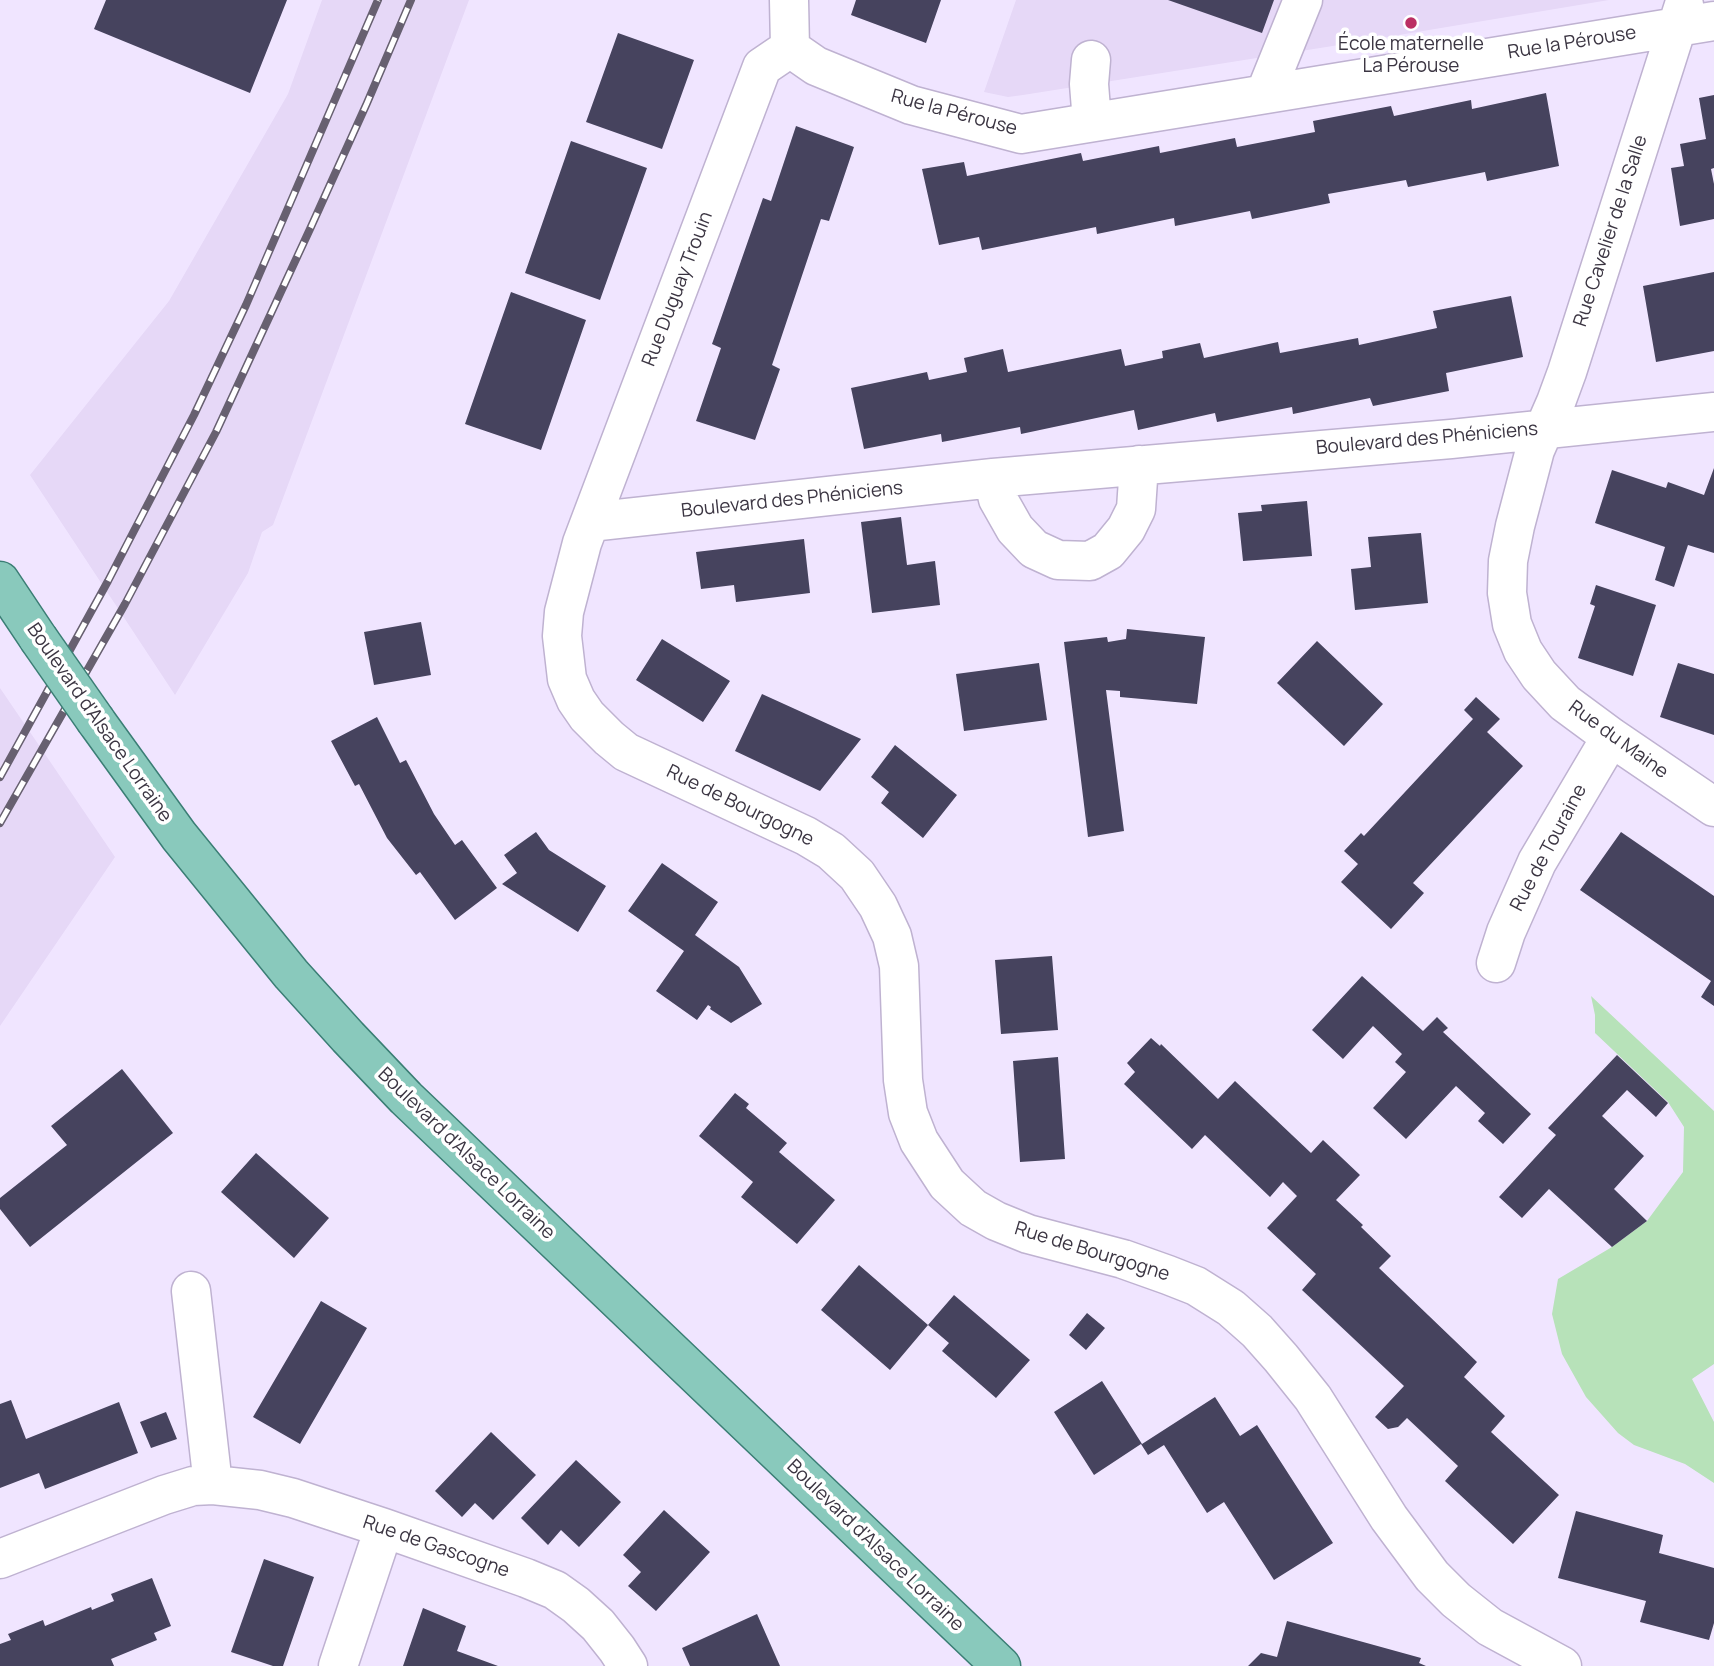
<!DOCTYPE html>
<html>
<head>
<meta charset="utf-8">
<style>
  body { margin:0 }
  canvas { display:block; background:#f0e5ff }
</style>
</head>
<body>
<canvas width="1714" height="1666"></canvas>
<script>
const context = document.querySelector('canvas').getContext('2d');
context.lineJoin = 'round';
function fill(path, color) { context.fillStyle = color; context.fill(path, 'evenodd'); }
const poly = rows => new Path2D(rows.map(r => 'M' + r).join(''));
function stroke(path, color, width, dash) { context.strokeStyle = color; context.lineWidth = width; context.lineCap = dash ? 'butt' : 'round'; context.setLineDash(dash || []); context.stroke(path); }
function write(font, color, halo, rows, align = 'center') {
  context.font = font + ' Manrope,sans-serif'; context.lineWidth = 7; context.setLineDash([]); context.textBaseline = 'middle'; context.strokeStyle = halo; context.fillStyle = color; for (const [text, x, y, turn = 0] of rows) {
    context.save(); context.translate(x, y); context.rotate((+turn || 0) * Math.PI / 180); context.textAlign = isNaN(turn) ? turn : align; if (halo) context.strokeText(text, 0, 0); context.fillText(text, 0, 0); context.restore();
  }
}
const built = poly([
  [322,0,469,0,273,525,262,532,248,573,175,695,30,475,169,301,288,94],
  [1016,0,1609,0,1339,45,1023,95,1008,97,984,92],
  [0,688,115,857,0,1026]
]);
const green = poly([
  [1591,996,1714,1111,1714,1364,1692,1379,1714,1422,1714,1483,1685,1464,1634,1445,1618,1433,1586,1397,1562,1354,1552,1314,1558,1279,1612,1247,1647,1221,1683,1172,1684,1127,1668,1102,1595,1033,1595,1015]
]);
const building = poly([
  [106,0,287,0,250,93,94,29],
  [856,0,941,0,926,43,851,15],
  [1168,0,1274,0,1262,33],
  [618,33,694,60,662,149,586,122],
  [1546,93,1559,166,1487,181,1485,172,1408,187,1406,180,1328,194,1330,203,1252,219,1250,211,1175,226,1174,218,1097,234,1096,227,982,250,979,237,939,245,922,169,964,162,967,176,1081,153,1083,161,1159,146,1160,153,1235,138,1237,147,1315,132,1313,121,1391,106,1394,116,1471,100,1472,109],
  [1714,95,1714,168,1711,169,1714,184,1714,219,1680,226,1671,168,1684,166,1680,144,1706,139,1699,98],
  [796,126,854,147,829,221,821,219,772,365,780,369,755,440,696,421,721,348,712,344,763,198,771,201],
  [571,141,647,168,600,300,525,273],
  [1714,272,1714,351,1656,362,1643,286],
  [511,292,586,320,541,450,465,424],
  [1511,296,1523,357,1446,373,1449,391,1373,406,1370,398,1293,414,1292,407,1217,422,1215,413,1138,430,1134,410,1021,434,1020,427,942,442,941,434,864,449,851,388,927,372,929,380,967,372,964,358,1003,349,1008,372,1121,349,1125,366,1163,358,1162,351,1200,343,1204,358,1278,342,1280,353,1358,338,1359,345,1437,328,1433,311],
  [1714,468,1714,553,1688,545,1674,587,1655,580,1665,547,1595,523,1612,470,1666,488,1668,482,1704,495],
  [1307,501,1312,556,1243,561,1238,513,1262,511,1261,505],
  [901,517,907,565,935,561,940,605,872,613,861,522],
  [1421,533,1428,603,1355,610,1351,569,1371,567,1368,537],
  [804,539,810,593,736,602,734,585,701,589,696,552],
  [1596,585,1656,605,1633,676,1578,658,1595,606,1590,604],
  [421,622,431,675,374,685,364,632],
  [1127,629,1205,637,1197,704,1120,697,1120,691,1106,690,1124,831,1088,837,1064,642,1107,637,1108,642,1126,639],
  [662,639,730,681,703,722,636,680],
  [1317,641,1383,704,1344,746,1277,683],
  [1039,663,1047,720,964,731,956,674],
  [1678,663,1714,674,1714,735,1660,717],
  [762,694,861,739,820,791,735,751],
  [1476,697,1500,719,1487,732,1523,766,1413,883,1424,893,1391,929,1341,882,1358,864,1344,851,1361,833,1364,836,1473,719,1464,710],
  [377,717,400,763,406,760,434,814,455,845,462,840,497,888,455,920,420,872,416,875,387,838,359,784,355,786,331,741],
  [895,745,957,795,923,838,881,803,889,792,871,777],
  [536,832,549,850,606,886,578,932,502,884,517,873,504,855],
  [1621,832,1714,896,1714,1006,1701,997,1711,981,1580,890],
  [662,863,718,902,695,935,739,967,762,1004,731,1023,710,1009,711,1007,708,1005,697,1020,656,991,684,951,628,911],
  [1052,956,1058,1030,1001,1034,995,960],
  [1362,976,1423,1031,1437,1017,1448,1028,1443,1032,1531,1114,1503,1144,1478,1121,1485,1113,1456,1086,1406,1139,1373,1108,1406,1072,1395,1062,1402,1054,1373,1026,1343,1059,1312,1030],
  [1151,1038,1160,1046,1161,1044,1218,1099,1235,1081,1311,1153,1323,1140,1360,1175,1336,1200,1363,1225,1361,1227,1391,1256,1379,1268,1477,1362,1464,1377,1505,1416,1491,1432,1559,1495,1513,1544,1445,1481,1458,1466,1407,1418,1398,1427,1388,1429,1375,1417,1404,1386,1302,1290,1316,1274,1267,1228,1297,1196,1283,1182,1270,1197,1205,1135,1192,1149,1124,1084,1135,1072,1127,1063],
  [1617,1055,1668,1103,1656,1117,1627,1090,1602,1116,1644,1156,1614,1189,1647,1221,1612,1247,1549,1189,1522,1218,1499,1197,1556,1135,1548,1128],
  [1058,1057,1065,1159,1020,1162,1013,1061],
  [122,1069,173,1133,30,1247,0,1209,0,1198,67,1145,51,1126],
  [735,1093,749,1104,746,1108,787,1143,779,1152,835,1200,797,1244,741,1197,753,1182,699,1136],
  [256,1153,329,1218,294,1258,221,1192],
  [859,1265,928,1325,890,1370,821,1310],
  [954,1295,1030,1360,996,1398,942,1351,949,1343,928,1325],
  [321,1301,367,1328,300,1444,253,1417],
  [1087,1313,1105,1328,1086,1350,1069,1335],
  [1102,1381,1142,1444,1215,1397,1240,1436,1257,1425,1333,1543,1274,1580,1224,1502,1207,1513,1164,1445,1148,1455,1141,1444,1094,1475,1054,1412],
  [11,1400,26,1439,119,1402,138,1453,45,1489,39,1473,0,1488,0,1404],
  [166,1412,177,1439,151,1448,140,1422],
  [491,1432,536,1475,493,1520,475,1503,462,1517,435,1491],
  [576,1460,621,1502,579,1547,561,1530,548,1545,521,1518],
  [664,1510,710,1552,656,1611,628,1586,641,1572,623,1555],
  [1576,1511,1663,1535,1659,1553,1714,1568,1714,1623,1709,1640,1640,1622,1646,1601,1558,1578],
  [264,1559,314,1577,283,1666,273,1666,231,1652],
  [152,1578,171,1626,154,1633,157,1640,111,1659,114,1666,0,1666,0,1644,11,1640,8,1634,43,1620,45,1626,91,1607,92,1610,114,1601,111,1594],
  [423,1608,466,1626,457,1651,498,1666,403,1666],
  [757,1614,780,1666,690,1666,682,1648],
  [1287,1621,1421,1658,1419,1663,1426,1666,1248,1666,1261,1653,1277,1657]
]);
const minor = poly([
  [789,0,790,48,816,66,911,105,1021,134,1714,21],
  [1684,5,1567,372,1556,402,1535,450,1515,526,1508,561,1507,593,1512,624,1523,651,1539,675,1565,703,1611,737,1714,807],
  [790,48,762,67,582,543,564,612,562,636,567,679,576,700,587,716,609,738,626,752,806,836,831,851,857,875,878,906,892,936,899,966,903,1080,908,1113,919,1141,947,1184,973,1208,996,1221,1028,1234,1123,1259,1168,1275,1196,1286,1231,1308,1257,1331,1281,1358,1313,1398,1389,1518,1432,1576,1456,1600,1490,1627,1562,1666],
  [1091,60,1089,84,1092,122],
  [1265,94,1303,0],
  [993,478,998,499,1015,529,1034,549,1058,560,1090,561,1108,551,1126,529,1136,509,1139,465],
  [590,522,993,478,1451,439,1714,412],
  [1496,963,1506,932,1537,862,1611,737],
  [191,1291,213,1485],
  [0,1559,164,1495,193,1486,213,1485,260,1490,293,1498,384,1528,526,1578,555,1590,576,1605,598,1625,617,1649,628,1666],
  [338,1666,384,1528]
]);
const major = poly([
  [0,581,38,638],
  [96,721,179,836,291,974,348,1037,406,1098,1001,1666]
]);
const rail = poly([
  [0,777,108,581,194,415,246,305,378,0],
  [0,823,125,604,216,432,310,229,367,103,411,0]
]);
const majorBridge = poly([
  [38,638,96,721]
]);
const markers = [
  [1411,23,7,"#bb2f63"]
];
const streetNames = [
  ["Rue la Pérouse",1572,43,-9],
  ["Rue la Pérouse",954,113,15],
  ["Rue Cavelier de la Salle",1611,231,-72],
  ["Rue Duguay Trouin",678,289,-69],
  ["Boulevard des Phéniciens",1427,439,-5],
  ["Boulevard des Phéniciens",792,500,-6],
  ["Boulevard d'Alsace Lorraine",99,723,55],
  ["Rue du Maine",1618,740,36],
  ["Rue de Bourgogne",740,806,26],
  ["Rue de Touraine",1549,848,-62],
  ["Boulevard d'Alsace Lorraine",466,1154,44],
  ["Rue de Bourgogne",1092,1252,17],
  ["Boulevard d'Alsace Lorraine",875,1546,44],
  ["Rue de Gascogne",436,1547,19]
];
const poiNames = [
  ["École maternelle",1411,45],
  ["La Pérouse",1411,67]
];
fill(built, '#e6d8f7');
fill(green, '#b7e2b9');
fill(building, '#46435e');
stroke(minor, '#bfb2d1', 41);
stroke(major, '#3b7e75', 41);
stroke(minor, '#fff', 38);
stroke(major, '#89c9bc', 38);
stroke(rail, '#676070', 8);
stroke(rail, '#fff', 5, [16]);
stroke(majorBridge, '#3b7e75', 41, []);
stroke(majorBridge, '#89c9bc', 38);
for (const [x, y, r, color] of markers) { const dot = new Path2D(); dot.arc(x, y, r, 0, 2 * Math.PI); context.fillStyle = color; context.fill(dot); stroke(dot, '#fff', 2.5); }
write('19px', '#3b3542', '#fff', streetNames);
write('19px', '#3b3542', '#fff', poiNames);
</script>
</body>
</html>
